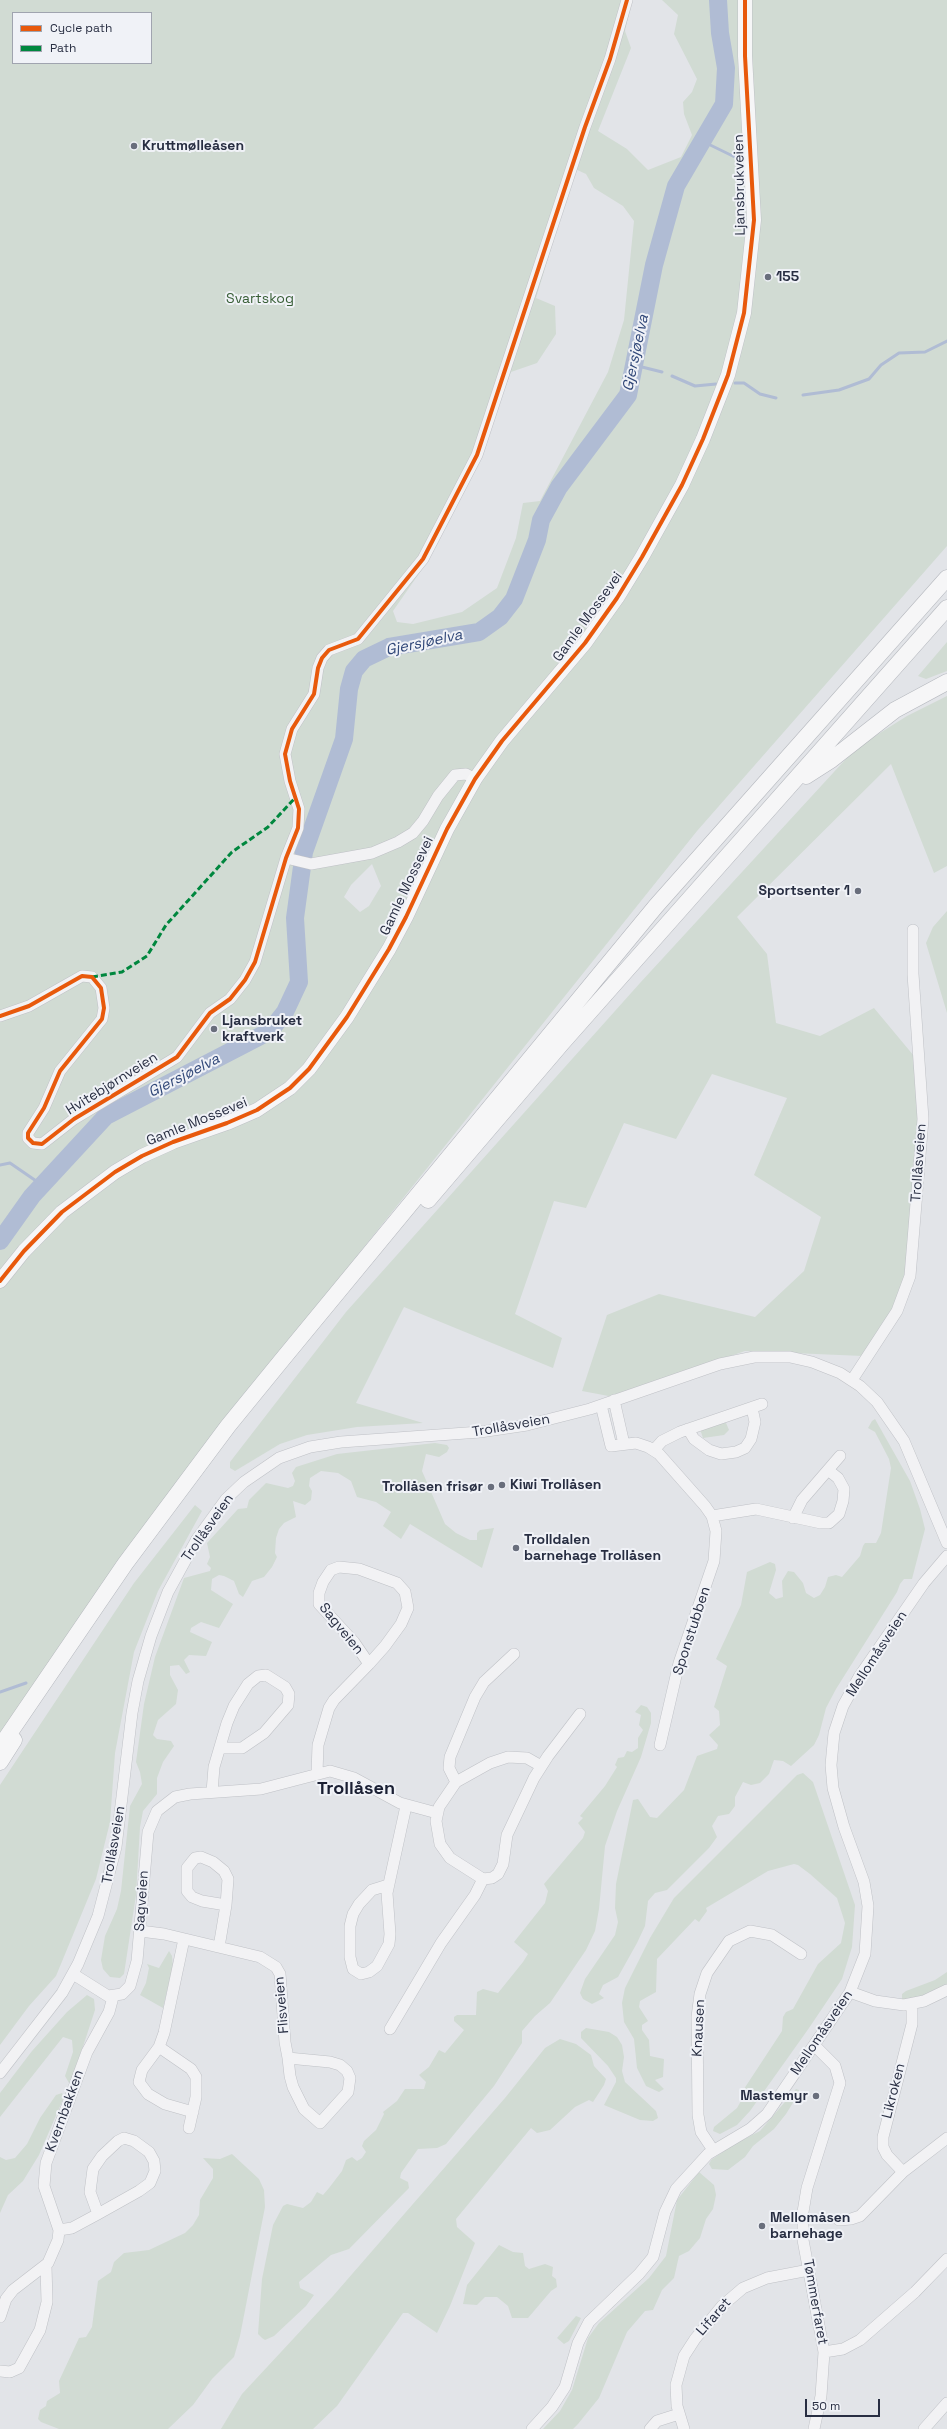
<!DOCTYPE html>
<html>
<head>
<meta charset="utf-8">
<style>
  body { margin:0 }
  #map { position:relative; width:947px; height:2429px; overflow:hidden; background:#e2e4e8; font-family:"Space Grotesk",sans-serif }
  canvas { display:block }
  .legend { position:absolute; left:12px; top:12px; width:140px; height:52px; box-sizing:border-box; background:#f0f2f7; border:1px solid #a0a4af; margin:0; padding:5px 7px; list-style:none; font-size:12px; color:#282e42 }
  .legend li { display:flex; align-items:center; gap:8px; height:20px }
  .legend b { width:20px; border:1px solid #a0a4af }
  .scale { position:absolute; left:805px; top:2399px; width:75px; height:18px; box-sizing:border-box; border:2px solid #282e42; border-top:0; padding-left:5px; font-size:12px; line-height:14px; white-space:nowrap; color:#282e42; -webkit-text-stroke:3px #f0f2f7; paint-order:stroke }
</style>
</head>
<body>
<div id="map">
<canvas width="947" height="2429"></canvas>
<ul class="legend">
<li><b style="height:5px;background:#e8590c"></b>Cycle path</li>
<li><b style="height:5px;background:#00873e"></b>Path</li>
</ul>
<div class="scale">50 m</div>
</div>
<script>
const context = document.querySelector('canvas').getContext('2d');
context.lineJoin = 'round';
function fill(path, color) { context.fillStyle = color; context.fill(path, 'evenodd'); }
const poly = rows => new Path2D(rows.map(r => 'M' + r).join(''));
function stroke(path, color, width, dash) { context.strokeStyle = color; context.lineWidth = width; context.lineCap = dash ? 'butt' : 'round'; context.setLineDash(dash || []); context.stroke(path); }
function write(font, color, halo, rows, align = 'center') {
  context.font = font + ' "Space Grotesk",sans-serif'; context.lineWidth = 4; context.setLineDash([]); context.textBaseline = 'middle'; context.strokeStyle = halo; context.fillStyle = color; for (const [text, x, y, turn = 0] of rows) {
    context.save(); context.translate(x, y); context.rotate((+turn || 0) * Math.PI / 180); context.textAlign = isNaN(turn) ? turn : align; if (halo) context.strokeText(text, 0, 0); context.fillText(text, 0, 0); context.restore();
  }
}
const green = poly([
  [0,0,632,0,625,31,631,48,598,131,627,149,648,170,681,157,692,135,684,114,683,102,692,92,697,79,674,34,678,15,662,0,947,0,947,546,697,831,320,1302,0,1743],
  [13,13,151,13,151,63,13,63],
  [575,169,586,174,594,188,623,206,634,221,624,320,608,372,540,501,523,503,516,538,497,588,462,612,413,624,397,622,393,611,425,565,480,456,511,372,537,363,556,334,555,306,536,298],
  [372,864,381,886,369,906,360,912,344,897,351,885],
  [947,642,947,671,926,679,918,676],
  [947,696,947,866,934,873,891,764,737,917,767,954,776,1023,820,1036,874,1008,914,1056,923,1130,902,1300,863,1356,745,1351,614,1397,582,1391,607,1315,659,1294,755,1317,804,1271,821,1217,754,1175,787,1098,712,1074,676,1139,624,1123,586,1208,554,1201,515,1314,562,1338,553,1368,404,1307,356,1403,423,1423,357,1427,307,1435,280,1444,235,1471,230,1468,230,1462,346,1312,640,983,856,748,907,716],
  [947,911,947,1013,926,943,933,927],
  [875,1419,910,1481,920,1509,925,1529,912,1579,904,1579,900,1584,897,1592,836,1689,826,1708,819,1735,814,1745,791,1766,783,1761,774,1760,769,1774,760,1783,751,1785,743,1782,735,1797,735,1806,729,1814,718,1816,712,1826,717,1837,709,1848,667,1890,655,1893,648,1901,645,1926,637,1943,618,1977,603,1985,599,1994,604,1998,592,2004,583,1999,580,1993,585,1979,615,1935,618,1922,615,1908,616,1884,633,1800,638,1799,650,1817,657,1818,684,1790,697,1756,717,1749,718,1745,709,1735,720,1725,719,1711,714,1707,727,1666,716,1659,741,1605,747,1572,770,1562,775,1564,776,1570,769,1593,776,1599,783,1597,782,1581,788,1571,794,1572,803,1583,806,1593,814,1598,820,1595,825,1587,828,1577,836,1575,842,1577,860,1556,863,1546,865,1543,876,1543,881,1533,891,1468,889,1459,875,1432,868,1428,872,1421],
  [722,1422,726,1423,729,1430,724,1435,703,1438,700,1429],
  [435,1443,447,1445,449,1448,447,1452,439,1457,426,1454,422,1471,445,1524,456,1533,470,1540,477,1540,477,1533,480,1530,494,1528,482,1568,410,1524,401,1539,383,1526,391,1512,376,1502,357,1497,351,1481,338,1473,321,1471,310,1478,309,1486,312,1491,311,1500,305,1505,293,1501,296,1517,284,1523,279,1529,276,1538,275,1553,277,1557,272,1567,264,1577,252,1581,243,1597,239,1594,234,1581,224,1576,219,1575,212,1579,211,1590,233,1604,219,1628,201,1622,191,1628,190,1632,212,1642,206,1656,189,1655,184,1660,190,1672,186,1674,179,1665,170,1666,170,1675,178,1690,176,1704,158,1720,153,1735,157,1739,171,1741,174,1746,163,1762,157,1778,157,1794,143,1811,140,1827,136,1895,124,1974,120,1978,110,1977,103,1969,101,1960,105,1936,117,1909,121,1891,130,1806,142,1784,140,1772,136,1762,144,1704,155,1657,184,1578,210,1571,211,1568,207,1564,210,1557,207,1543,238,1509,247,1508,249,1500,266,1483,288,1488,293,1486,295,1481,292,1473,296,1467,337,1454],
  [195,1505,202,1511,158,1591,134,1652,115,1753,110,1822,96,1879,56,1976,29,2006,0,2045,0,1785,134,1583],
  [641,1705,647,1707,651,1713,651,1723,641,1757,617,1811,605,1846,599,1909,595,1931,586,1950,550,2003,535,2016,522,2031,522,2043,494,2086,446,2144,437,2148,418,2149,401,2173,400,2178,408,2182,409,2188,349,2249,331,2255,299,2282,300,2288,314,2295,306,2306,274,2336,265,2340,262,2338,258,2334,262,2279,273,2225,283,2206,287,2204,303,2208,311,2202,317,2192,323,2195,329,2188,342,2171,346,2160,352,2157,357,2161,362,2158,366,2152,362,2146,364,2141,376,2130,384,2114,383,2112,397,2101,405,2089,424,2089,426,2082,419,2075,429,2067,439,2050,445,2053,464,2030,454,2021,454,2017,457,2015,476,2015,477,1992,483,1989,498,1993,523,1962,528,1954,514,1942,545,1903,548,1891,544,1884,583,1838,585,1832,578,1823,583,1818,580,1816,605,1786,617,1767,615,1765,618,1758,624,1757,627,1751,632,1752,638,1748,638,1738,643,1730,639,1725,641,1715,635,1712],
  [803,1773,813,1782,855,1905,852,1947,842,1979,809,2028,750,2111,737,2125,720,2134,713,2131,714,2127,737,2108,745,2094,742,2092,782,2031,783,2017,786,2012,793,2009,818,1964,841,1943,845,1923,837,1898,810,1874,798,1865,794,1864,768,1871,706,1908,707,1911,699,1922,695,1919,657,1959,656,1992,640,2001,639,2007,648,2021,642,2025,642,2030,649,2040,650,2056,664,2059,663,2077,655,2080,664,2089,659,2092,646,2086,637,2068,634,2039,624,2022,622,2003,625,1988,650,1938,674,1898,797,1775],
  [169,1951,172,1956,173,1966,163,2008,140,1995,146,1983,149,1968,147,1964,159,1968],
  [947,1972,947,1985,919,1998,902,2000,902,1994,906,1991,935,1980],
  [87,1995,94,1999,95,2010,72,2080,69,2083,65,2076,73,2052,72,2040,63,2037,0,2117,0,2093,32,2051,67,2012],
  [586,2028,609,2032,617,2037,622,2045,624,2057,622,2071,625,2082,656,2111,658,2118,653,2121,640,2120,604,2105,616,2082,616,2078,608,2066,581,2038,581,2032],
  [560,2039,576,2044,591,2055,594,2066,606,2079,604,2085,593,2102,589,2100,575,2107,550,2130,537,2133,531,2128,456,2219,457,2227,475,2243,450,2306,437,2333,408,2313,403,2313,337,2406,313,2429,221,2429,242,2394,333,2296,505,2098,545,2048],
  [796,2089,799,2090,799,2093,786,2114,774,2129,753,2146,745,2157,728,2170,712,2169,709,2164,711,2160,736,2143,760,2131],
  [62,2093,64,2097,39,2155,23,2181,8,2195,0,2213,0,2157,6,2160,15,2158,27,2144,40,2118,56,2095],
  [232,2154,259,2179,264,2190,265,2207,240,2336,234,2357,212,2379,193,2405,168,2429,59,2429,41,2422,38,2419,40,2410,46,2406,47,2401,60,2393,59,2381,79,2338,86,2337,92,2327,98,2281,111,2272,114,2262,124,2253,149,2250,185,2233,193,2225,199,2215,200,2200,213,2178,213,2169,203,2158,220,2159],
  [699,2172,714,2185,716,2195,713,2209,706,2219,700,2238,689,2251,679,2256,674,2278,662,2290,653,2310,645,2311,627,2332,599,2398,578,2424,573,2429,543,2429,560,2411,572,2390,588,2338,599,2323,649,2278,666,2256,677,2200],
  [499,2245,513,2252,523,2253,525,2266,529,2269,545,2264,553,2267,552,2276,556,2279,557,2287,551,2291,528,2318,512,2318,508,2306,497,2297,485,2297,477,2305,463,2304,467,2285],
  [576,2316,581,2318,569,2341,564,2344,557,2338]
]);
const stream = poly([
  [702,141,741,160],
  [634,365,662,372],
  [672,376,695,386,716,384],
  [735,383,744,383,760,394,776,398],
  [803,395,839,390,869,379,881,365,899,353,925,352,947,341],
  [0,1165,10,1163,42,1185],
  [0,1692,26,1683]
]);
const river = poly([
  [0,1241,32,1196,106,1116,270,1031,285,1012,299,982,295,918,304,852,344,739,349,689,354,671,364,659,389,647,479,632,500,617,514,599,537,540,541,520,559,487,628,395,654,265,676,186,724,104,726,68,720,33,718,0]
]);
const minor = poly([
  [286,858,311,864,372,853,398,842,413,833,423,821,438,796,455,775,466,774,475,779],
  [0,1016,29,1006,82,976,92,977,101,988,104,1008,102,1019,60,1071,44,1108,28,1133,28,1138,33,1143,42,1144,74,1119,177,1057,210,1013,230,999,245,980,255,962,286,858,298,828,299,809,290,781,285,754,292,729,314,694,318,668,322,658,329,650,358,639,423,559,477,455,585,127,610,59,627,0],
  [852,1380,897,1311,910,1276,923,1119,913,974,913,930],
  [614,1400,624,1444],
  [601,1405,611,1446,636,1443,648,1447,659,1454,705,1506,712,1516,716,1531,714,1561,679,1663,660,1745],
  [688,1429,694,1439,709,1450,721,1454,736,1452,745,1448,751,1439,755,1422,752,1408],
  [654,1450,662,1441,680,1432,762,1404],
  [712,1516,756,1509,821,1523,829,1523,839,1514,843,1501,844,1489,838,1478,828,1470],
  [793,1518,802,1500,840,1456],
  [541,1766,527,1758,508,1757,490,1763,456,1782,439,1807,436,1821,440,1844,450,1858,483,1879,492,1878,498,1874,503,1864,507,1835,534,1778,548,1756,580,1714],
  [317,1773,318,1745,329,1708,334,1700,369,1664,385,1646,401,1624,408,1608,405,1592,397,1583,359,1569,339,1567,331,1570,323,1582,319,1593,319,1604,354,1642,369,1664],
  [456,1782,449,1768,450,1757,475,1697,484,1682,514,1654],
  [212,1792,214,1767,227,1723,234,1706,248,1684,258,1676,266,1675,285,1687,289,1694,288,1705,264,1733,242,1748,220,1748],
  [388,1885,372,1890,359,1904,353,1914,350,1926,350,1957,353,1969,361,1974,369,1972,377,1966,389,1944,390,1934,387,1893,406,1806],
  [140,1931,164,1934,260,1957,276,1967,280,1974,285,2042,288,2058,290,2076,293,2087,304,2109,320,2123,348,2092,350,2078,347,2071,340,2065,330,2062,288,2058],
  [184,1939,164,2033,159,2047,142,2070,139,2082,148,2094,165,2104,193,2112],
  [219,1947,226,1905,228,1879,224,1871,213,1862,201,1857,195,1858,187,1868,187,1891,192,1897,202,1901,226,1905],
  [73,1974,108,1996,122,1994,130,1986,137,1961,148,1832,157,1811,175,1797,190,1794,261,1789,330,1771,354,1778,400,1803,437,1813],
  [850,1992,875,2001,904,2005,924,2001,947,1990],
  [390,2029,441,1943,475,1895,483,1879],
  [159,2047,191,2069,196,2077,196,2097,189,2128],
  [0,2073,62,1993,78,1964,98,1916,116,1847,132,1713,138,1681,151,1636,168,1592,197,1539,226,1499,244,1482,279,1458,310,1447,341,1442,480,1432,527,1425,590,1409,720,1364,754,1357,790,1357,812,1362,840,1373,860,1386,877,1402,904,1441,947,1543],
  [713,2150,701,2132,698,2115,697,2017,700,1994,707,1973,729,1941,750,1931,772,1935,801,1954],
  [903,2172,887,2155,883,2147,883,2137,912,2024,912,2004],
  [839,2220,851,2219,860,2216,903,2172,947,2138],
  [59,2230,72,2228,98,2214,139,2191,150,2183,155,2171,154,2161,149,2152,134,2141,124,2138,118,2141,102,2156,93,2169,90,2192,98,2214],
  [0,2317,6,2299,13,2290,48,2263,58,2240,59,2230,44,2186,46,2163,87,2052,109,2012,113,1997],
  [824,2352,843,2349,860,2340,915,2292,947,2259],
  [0,2371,10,2372,19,2368,40,2330,47,2302,46,2266],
  [532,2429,552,2407,565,2387,578,2343,589,2322,639,2274,653,2257,665,2212,676,2189,708,2154,750,2129,767,2114,850,1992,865,1954,868,1906,864,1882,844,1827,833,1788,831,1765,834,1733,843,1706,859,1677,924,1583,947,1556],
  [650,2429,657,2421,679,2414],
  [684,2429,677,2406,676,2385,684,2356,695,2339,722,2306,743,2288,767,2278,809,2270],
  [814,2429,821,2396,824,2352,803,2240,803,2212,807,2188,840,2083,835,2066,815,2046],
  [924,2429,947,2403]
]);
const major = poly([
  [0,1281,24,1251,62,1212,115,1172,142,1156,173,1142,227,1123,257,1110,290,1088,309,1069,347,1017,389,949,406,917,447,829,475,779,502,741,585,643,617,598,642,557,682,485,703,439,728,375,744,313,754,220,745,56,745,0]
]);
const highway = poly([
  [806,776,831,760,895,710,947,682],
  [428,1200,562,1043,947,608],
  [0,1747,125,1564,228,1426,281,1361,656,906,947,578],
  [0,1762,14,1740]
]);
const quiet = poly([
  [92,977,122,972,147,956,166,925,232,852,268,827,295,798]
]);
const cycleway = poly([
  [0,1016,29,1006,82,976,92,977,101,988,104,1008,102,1019,60,1071,44,1108,28,1133,28,1138,33,1143,42,1144,74,1119,177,1057,210,1013,230,999,245,980,255,962,286,858,298,828,299,809,290,781,285,754,292,729,314,694,318,668,322,658,329,650,358,639,423,559,477,455,585,127,610,59,627,0],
  [0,1281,24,1251,62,1212,115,1172,142,1156,173,1142,227,1123,257,1110,290,1088,309,1069,347,1017,389,949,406,917,447,829,475,779,502,741,585,643,617,598,642,557,682,485,703,439,728,375,744,313,754,220,745,56,745,0]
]);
const markers = [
  [134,146,4,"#696e7c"],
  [768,277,4,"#696e7c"],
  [858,891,4,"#696e7c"],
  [214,1029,4,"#696e7c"],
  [502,1485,4,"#696e7c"],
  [491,1487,4,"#696e7c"],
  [516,1548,4,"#696e7c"],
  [816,2096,4,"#696e7c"],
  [762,2226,4,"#696e7c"]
];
const poiNames = [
  ["Kruttmølleåsen",142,146],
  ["155",776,277],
  ["Sportsenter 1",850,891,"right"],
  ["Ljansbruket",222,1021],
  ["kraftverk",222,1037],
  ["Kiwi Trollåsen",510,1485],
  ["Trollåsen frisør",483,1487,"right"],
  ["Trolldalen",524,1540],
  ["barnehage Trollåsen",524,1556],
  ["Mastemyr",808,2096,"right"],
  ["Mellomåsen",770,2218],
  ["barnehage",770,2234]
];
const streetNames = [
  ["Ljansbrukveien",740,185,-91],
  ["Gamle Mossevei",588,617,-54],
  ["Gamle Mossevei",407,886,-65],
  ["Hvitebjørnveien",112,1084,-32],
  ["Gamle Mossevei",197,1122,-22],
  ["Trollåsveien",919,1163,-86],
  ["Trollåsveien",511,1426,-10],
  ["Trollåsveien",208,1528,-55],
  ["Sagveien",341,1629,51],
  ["Sponstubben",692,1631,-72],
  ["Mellomåsveien",877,1654,-57],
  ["Trollåsveien",114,1845,-80],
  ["Sagveien",142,1901,-86],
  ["Flisveien",282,2005,-95],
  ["Knausen",699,2028,-87],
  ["Mellomåsveien",822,2033,-56],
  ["Likroken",894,2091,-76],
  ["Kvernbakken",65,2111,-70],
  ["Tømmerfaret",815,2302,80],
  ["Lifaret",714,2317,-49]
];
const parkNames = [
  ["Svartskog",260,299]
];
const waterNames = [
  ["Gjersjøelva",636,353,-78],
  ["Gjersjøelva",424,643,-12],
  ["Gjersjøelva",184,1076,-27]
];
const districtNames = [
  ["Trollåsen",356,1789]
];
fill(green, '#d1dbd3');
stroke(stream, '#b0bcd4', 3);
stroke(river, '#b0bcd4', 18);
stroke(minor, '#bfc1c6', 12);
stroke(major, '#bec1c6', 15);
stroke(highway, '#b4b7bd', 17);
stroke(minor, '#f2f2f4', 11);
stroke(major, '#f6f6f7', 14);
stroke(highway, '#f6f6f7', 16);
stroke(quiet, '#00873e', 3, [6, 3]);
stroke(cycleway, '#e8590c', 4);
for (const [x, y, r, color] of markers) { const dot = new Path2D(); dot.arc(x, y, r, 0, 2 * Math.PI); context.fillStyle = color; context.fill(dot); stroke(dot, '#f0f2f7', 1.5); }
write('bold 14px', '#282e42', '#f0f2f7', poiNames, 'left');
write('14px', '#282e42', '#f0f2f7', streetNames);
write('14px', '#375e35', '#f0f2f7', parkNames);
write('italic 15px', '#304778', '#f0f2f7', waterNames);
write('bold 18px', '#1a1f33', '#f0f2f7', districtNames);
</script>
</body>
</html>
